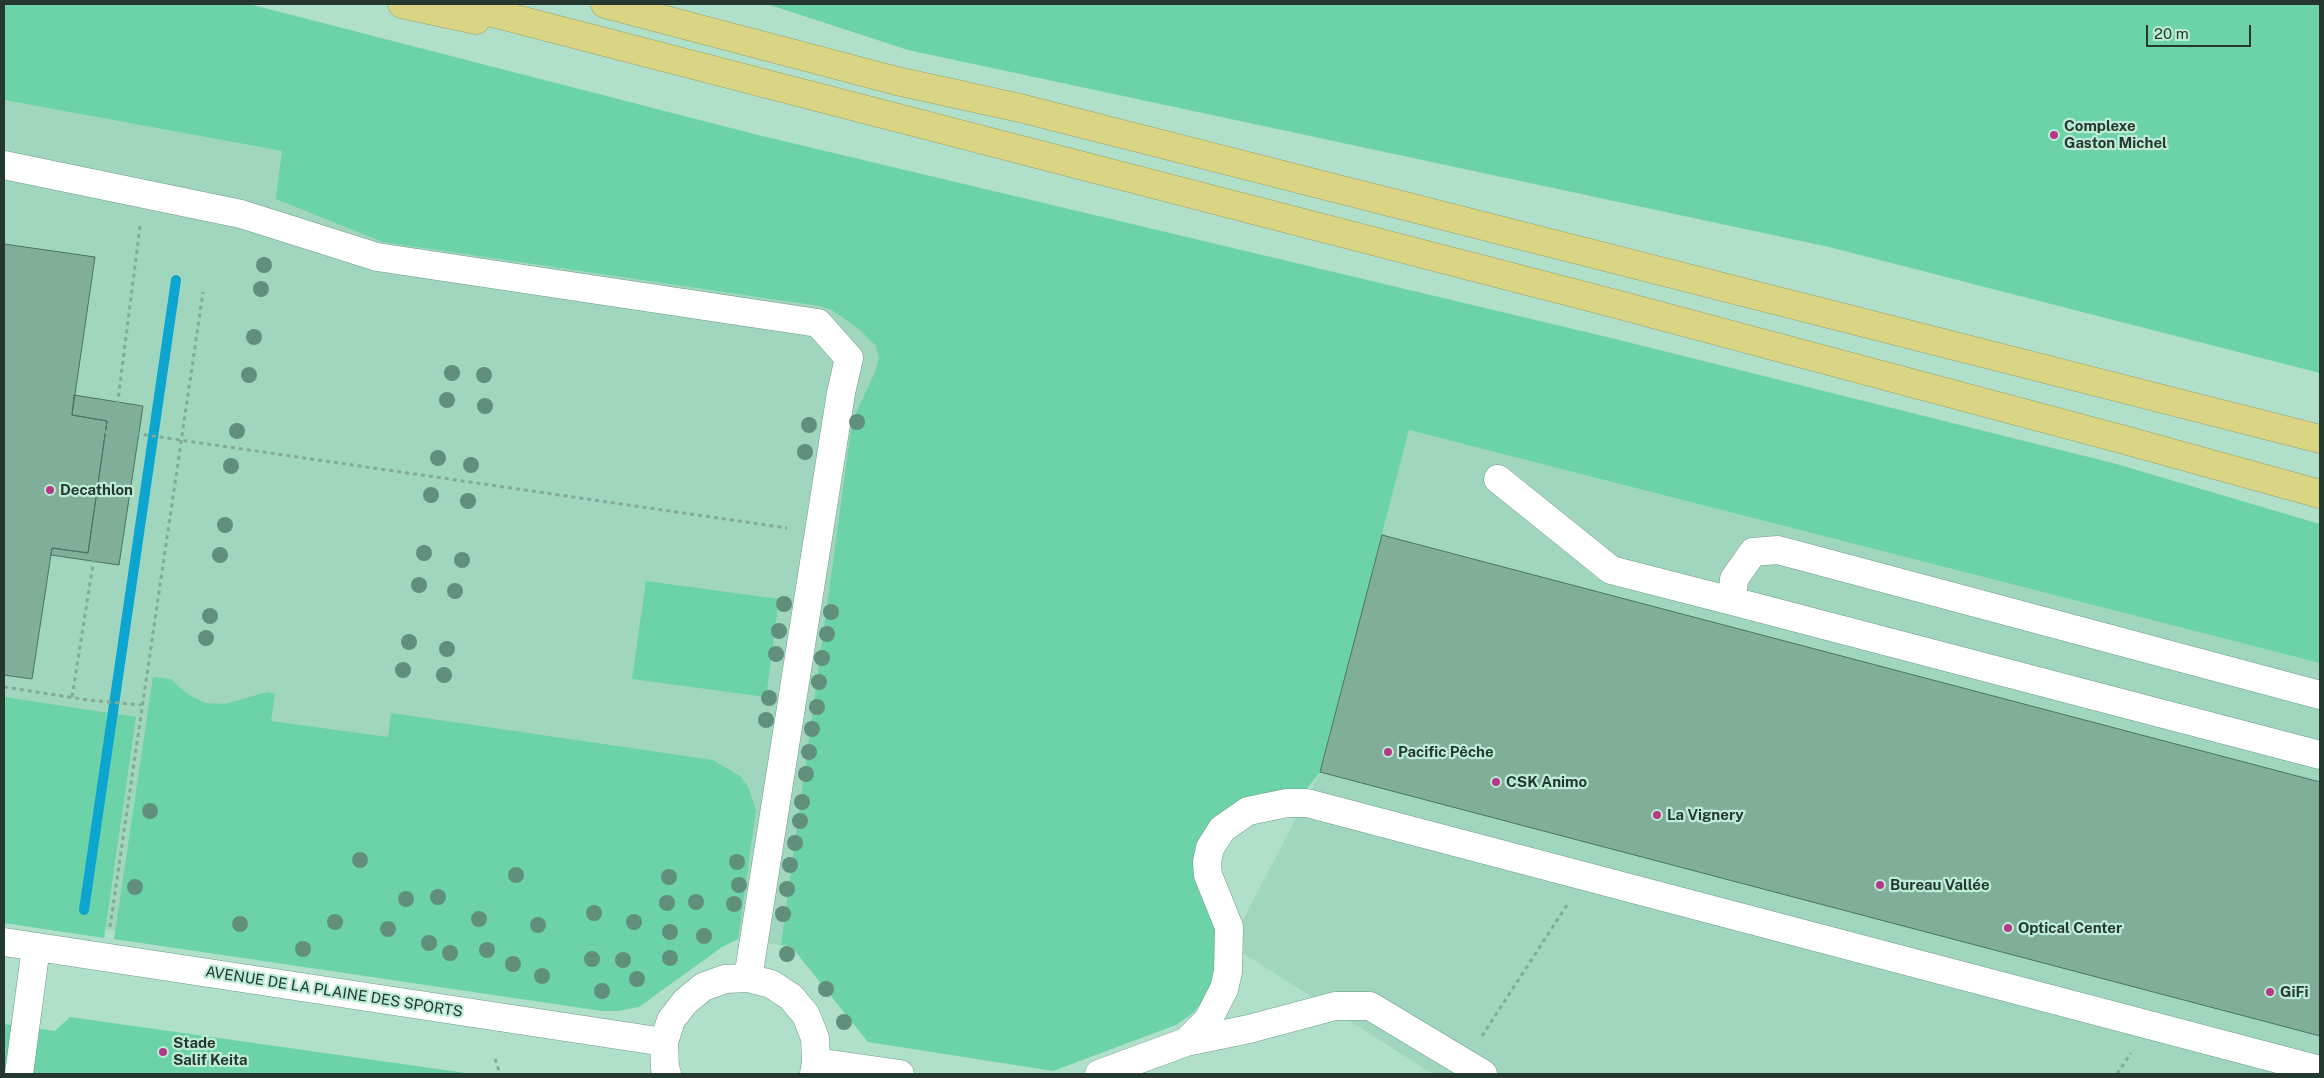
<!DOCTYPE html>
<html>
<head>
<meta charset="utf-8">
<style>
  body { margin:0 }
  #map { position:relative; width:2324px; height:1078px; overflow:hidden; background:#b0e0ca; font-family:"Public Sans",sans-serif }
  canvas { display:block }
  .frame { position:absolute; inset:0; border:5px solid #25382f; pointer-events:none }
  .scale { position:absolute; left:2146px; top:25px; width:105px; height:22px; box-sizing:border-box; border:2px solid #25382f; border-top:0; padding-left:6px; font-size:15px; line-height:18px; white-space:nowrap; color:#25382f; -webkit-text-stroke:4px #bdedd6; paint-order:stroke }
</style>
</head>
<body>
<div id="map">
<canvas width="2324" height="1078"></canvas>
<div class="frame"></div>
<div class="scale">20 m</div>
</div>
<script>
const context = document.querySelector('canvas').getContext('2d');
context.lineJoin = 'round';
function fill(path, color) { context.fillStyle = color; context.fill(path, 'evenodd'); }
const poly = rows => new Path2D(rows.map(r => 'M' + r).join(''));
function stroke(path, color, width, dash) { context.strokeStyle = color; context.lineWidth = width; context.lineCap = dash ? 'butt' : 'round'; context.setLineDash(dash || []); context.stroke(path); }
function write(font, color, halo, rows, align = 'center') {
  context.font = font + ' "Public Sans",sans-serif'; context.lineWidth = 4.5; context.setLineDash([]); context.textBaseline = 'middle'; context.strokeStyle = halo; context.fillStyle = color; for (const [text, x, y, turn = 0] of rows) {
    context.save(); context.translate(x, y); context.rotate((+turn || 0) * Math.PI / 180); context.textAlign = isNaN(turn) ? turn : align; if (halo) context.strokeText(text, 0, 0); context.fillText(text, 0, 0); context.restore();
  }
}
const built = poly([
  [4,100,282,151,896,305,868,1042,791,946,725,938,624,1009,4,914],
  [1409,430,2320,663,2320,1074,1433,1074,1230,945,1320,772]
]);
const green = poly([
  [4,4,249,4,758,135,1607,337,2113,463,2320,524,2320,663,1409,430,1320,772,1304,792,1278,793,1196,866,1218,941,1217,975,1207,996,1193,1013,1176,1025,1053,1071,868,1042,791,946,781,945,852,422,875,372,879,358,876,346,859,329,832,310,820,306,383,242,276,199,282,151,4,100],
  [767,4,2320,4,2320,373,1829,247,908,50],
  [646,581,779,599,766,697,632,679],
  [153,677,170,679,189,695,205,703,225,704,267,692,275,694,271,721,388,737,391,713,713,760,740,776,748,786,756,810,738,939,722,947,639,1007,618,1011,602,1011,114,939],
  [4,697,136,717,104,938,4,923],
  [70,1017,473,1074,4,1074,4,1024,55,1031]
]);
const stream = poly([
  [84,910,176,280]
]);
const building = poly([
  [4,244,95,257,72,415,107,421,88,553,52,548,32,679,4,675,4,244],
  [74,395,143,406,119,565,51,555,52,548,88,553,107,421,72,415,74,395],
  [1382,535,2320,782,2320,1036,1320,772,1382,535]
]);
const path = poly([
  [104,432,132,433,787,528],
  [4,687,88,700,141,705],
  [72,697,114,432,140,226],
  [110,927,203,292],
  [1482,1036,1567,905],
  [495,1059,500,1074],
  [2117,1074,2131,1053]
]);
const minor = poly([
  [4,165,241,214,377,257,818,323,849,358,841,393,748,978],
  [1498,479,1611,570,1732,601,1734,579,1753,552,1778,550,2320,695],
  [1732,601,2320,755],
  [4,942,664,1042],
  [1186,1042,1208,1020,1224,989,1228,972,1229,927,1208,875,1207,862,1210,848,1222,829,1248,811,1287,803,1307,803,2320,1070],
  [816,1062,900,1074],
  [19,1074,36,947],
  [667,1074,665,1068,664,1042,671,1020,685,1002,703,987,725,979,748,978,771,984,791,997,806,1015,815,1038,816,1062,814,1074],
  [1099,1074,1186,1042,1249,1029,1335,1006,1370,1006,1483,1074]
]);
const highway = poly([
  [402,4,476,20],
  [458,4,1616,304,2121,439,2320,494],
  [605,4,897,81,1020,108,2320,439]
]);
const trees = [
  [264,265],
  [261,289],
  [254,337],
  [452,373],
  [249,375],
  [484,375],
  [447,400],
  [485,406],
  [857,422],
  [809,425],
  [237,431],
  [805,452],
  [438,458],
  [471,465],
  [231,466],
  [431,495],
  [468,501],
  [225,525],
  [424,553],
  [220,555],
  [462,560],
  [419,585],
  [455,591],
  [784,604],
  [831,612],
  [210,616],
  [779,631],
  [827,634],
  [206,638],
  [409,642],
  [447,649],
  [776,654],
  [822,658],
  [403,670],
  [444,675],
  [819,682],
  [769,698],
  [817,707],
  [766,720],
  [812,729],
  [809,752],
  [806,774],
  [802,802],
  [150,811],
  [800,821],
  [795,843],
  [360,860],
  [737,862],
  [790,865],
  [516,875],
  [669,877],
  [739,885],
  [135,887],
  [787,889],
  [438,897],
  [406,899],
  [696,902],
  [667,903],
  [734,904],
  [594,913],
  [783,914],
  [479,919],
  [335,922],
  [634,922],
  [240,924],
  [538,925],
  [388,929],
  [670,932],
  [704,936],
  [429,943],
  [303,949],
  [487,950],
  [450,953],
  [787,954],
  [670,958],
  [592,959],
  [623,960],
  [513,964],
  [542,976],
  [637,979],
  [826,989],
  [602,991],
  [844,1022]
];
const markers = [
  [2054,135,5,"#b53888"],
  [50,490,5,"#b53888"],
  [1388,752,5,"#b53888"],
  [1496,782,5,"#b53888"],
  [1657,815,5,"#b53888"],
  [1880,885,5,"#b53888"],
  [2008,928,5,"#b53888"],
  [2270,992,5,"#b53888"],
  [163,1052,5,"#b53888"]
];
const poiNames = [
  ["Complexe",2064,126],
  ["Gaston Michel",2064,143],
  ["Decathlon",60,490],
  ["Pacific Pêche",1398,752],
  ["CSK Animo",1506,782],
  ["La Vignery",1667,815],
  ["Bureau Vallée",1890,885],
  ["Optical Center",2018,928],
  ["GiFi",2280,992],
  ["Stade",173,1043],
  ["Salif Keita",173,1060]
];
const streetNames = [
  ["AVENUE DE LA PLAINE DES SPORTS",334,992,9]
];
fill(built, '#9fd6bd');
fill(green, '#6cd2a8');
stroke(stream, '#0ca5d0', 10);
fill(building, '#80ae99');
stroke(building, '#497562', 1);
stroke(minor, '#6e9c88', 29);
stroke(highway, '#9b9e67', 29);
stroke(path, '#83aa98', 3, [4, 4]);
stroke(minor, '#fff', 28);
stroke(highway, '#dad585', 28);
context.fillStyle = '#60907c';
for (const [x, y] of trees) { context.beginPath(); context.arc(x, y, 8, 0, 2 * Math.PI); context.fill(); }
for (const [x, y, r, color] of markers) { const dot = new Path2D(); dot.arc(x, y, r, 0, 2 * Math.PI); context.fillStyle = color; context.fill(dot); stroke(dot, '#bdedd6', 2); }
write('bold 15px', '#25382f', '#bdedd6', poiNames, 'left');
write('15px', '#25382f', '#bdedd6', streetNames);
</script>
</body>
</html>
